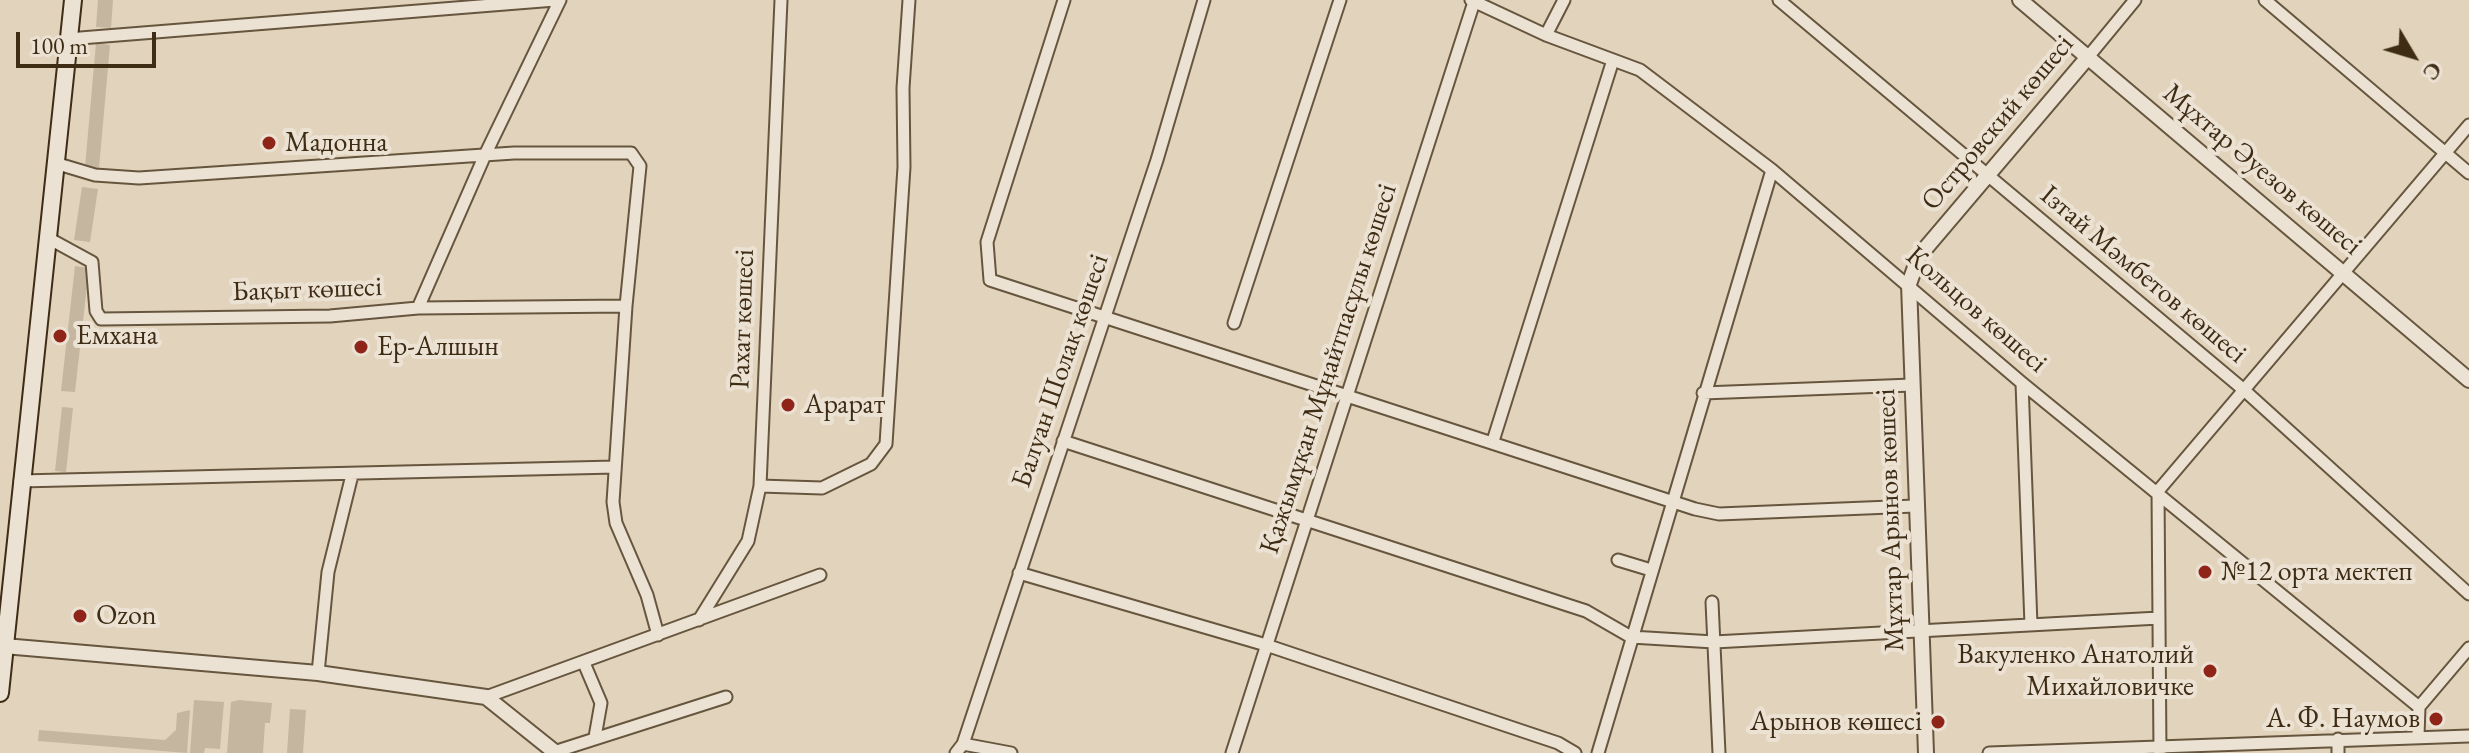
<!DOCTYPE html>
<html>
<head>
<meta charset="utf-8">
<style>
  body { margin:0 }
  #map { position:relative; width:2469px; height:753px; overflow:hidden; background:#e1d3bc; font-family:"EB Garamond",serif }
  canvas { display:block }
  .north { position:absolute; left:2373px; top:16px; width:80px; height:80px; -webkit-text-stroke:6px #ece2d3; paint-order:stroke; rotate:128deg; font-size:22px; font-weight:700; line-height:32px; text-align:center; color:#3e2c14 }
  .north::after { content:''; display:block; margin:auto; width:28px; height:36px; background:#3e2c14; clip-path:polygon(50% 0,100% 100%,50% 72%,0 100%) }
  .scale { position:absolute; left:16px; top:32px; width:140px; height:36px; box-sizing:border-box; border:4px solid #3e2c14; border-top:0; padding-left:10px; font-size:24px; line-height:28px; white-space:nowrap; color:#3e2c14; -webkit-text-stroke:6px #ece2d3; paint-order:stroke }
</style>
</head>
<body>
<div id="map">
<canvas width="2469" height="753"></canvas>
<div class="north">С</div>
<div class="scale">100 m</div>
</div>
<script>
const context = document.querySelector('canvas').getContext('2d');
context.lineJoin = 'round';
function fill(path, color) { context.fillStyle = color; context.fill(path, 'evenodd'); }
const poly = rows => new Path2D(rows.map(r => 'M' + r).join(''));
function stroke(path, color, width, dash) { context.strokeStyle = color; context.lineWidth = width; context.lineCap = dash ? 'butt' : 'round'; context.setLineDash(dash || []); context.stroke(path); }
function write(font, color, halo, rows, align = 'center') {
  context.font = font + ' "EB Garamond",serif'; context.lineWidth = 8; context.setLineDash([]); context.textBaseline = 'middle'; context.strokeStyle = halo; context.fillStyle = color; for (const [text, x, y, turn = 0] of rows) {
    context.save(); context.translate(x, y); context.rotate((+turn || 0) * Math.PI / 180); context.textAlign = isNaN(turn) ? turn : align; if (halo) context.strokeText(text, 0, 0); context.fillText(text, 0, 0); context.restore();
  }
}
const green = poly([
  [98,0,113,0,111,28,96,27],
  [96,43,110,45,99,168,85,167],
  [82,187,98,189,90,242,74,240],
  [75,266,89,268,75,392,61,391],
  [62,407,73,408,66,472,55,471],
  [194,700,224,702,220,749,205,748,204,753,190,753],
  [239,700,272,703,270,723,265,723,263,753,227,753,231,702],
  [290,709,306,710,303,753,287,753],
  [190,710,187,753,38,741,39,730,165,740,176,730,177,713]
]);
const minor = poly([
  [1064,0,987,242,990,280,1695,509,1719,514,1915,506],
  [1471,0,1546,35,1640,70,1772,170,2022,383,2419,707],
  [1779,0,2244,390,2469,594],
  [2265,0,2469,173],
  [1546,35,1564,0],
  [68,39,555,0],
  [2088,57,2135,0],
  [55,163,95,175,139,178,514,153,631,153,640,166,626,306,613,502,616,523,647,595,658,635],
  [48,238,92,262,96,311,101,319,330,316,418,308,626,306],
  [418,308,485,155,560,0],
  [1234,323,1340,0],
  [2022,383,2031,625],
  [1703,393,1912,385],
  [1063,441,1586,611,1631,637,1714,642,2159,618],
  [1493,441,1613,60],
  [20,481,615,467],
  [760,486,822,488,871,464,886,444,904,167,903,88,909,0],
  [1618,560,1651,570],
  [1019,573,1266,645,1558,743,1575,753],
  [1712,602,1719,753],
  [699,620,748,541,760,486,781,0],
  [584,663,601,703,595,737],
  [318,673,328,572,352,475],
  [486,697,820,575],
  [2418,736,2419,707,2469,648],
  [2338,739,2338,753],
  [963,744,1011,753],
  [554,752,726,697],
  [956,753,963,744,1157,160,1204,0],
  [1232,753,1474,2],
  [1598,753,1772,170],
  [1989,753,2469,736],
  [2160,753,2158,491,2469,125]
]);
const tertiary = poly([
  [2020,0,2469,380],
  [4,646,318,673,486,697,556,753],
  [1926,753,1909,284,1919,256,2088,57]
]);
const secondary = poly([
  [0,693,73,0]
]);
const markers = [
  [269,143,8,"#8f2418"],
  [60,336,8,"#8f2418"],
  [361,347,8,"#8f2418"],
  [788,405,8,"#8f2418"],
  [2205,572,8,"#8f2418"],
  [80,616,8,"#8f2418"],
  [2210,671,8,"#8f2418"],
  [2436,719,8,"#8f2418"],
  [1938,722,8,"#8f2418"]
];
const streetNames = [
  ["Островский көшесі",1998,123,-50],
  ["Мұхтар Әуезов көшесі",2262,170,40],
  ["Ізтай Мәмбетов көшесі",2143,275,40],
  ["Бақыт көшесі",307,290,-2],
  ["Кольцов көшесі",1976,310,41],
  ["Рахат көшесі",743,319,-88],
  ["Қажымұқан Мұңайтпасұлы көшесі",1329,369,-72],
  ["Балуан Шолақ көшесі",1061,371,-71],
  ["Мұхтар Арынов көшесі",1891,520,-92]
];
const poiNames = [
  ["Мадонна",285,143],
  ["Емхана",76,336],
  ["Ер-Алшын",377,347],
  ["Арарат",804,405],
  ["№12 орта мектеп",2221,572],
  ["Ozon",96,616],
  ["Вакуленко Анатолий",2194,655,"right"],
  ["Михайловичке",2194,687,"right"],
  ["А. Ф. Наумов",2420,719,"right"],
  ["Арынов көшесі",1922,722,"right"]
];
fill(green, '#c5b79f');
stroke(minor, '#67563e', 15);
stroke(tertiary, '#67563e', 18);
stroke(secondary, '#3e2c14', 20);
stroke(minor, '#ece2d3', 11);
stroke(tertiary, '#ece2d3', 14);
stroke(secondary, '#ece2d3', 16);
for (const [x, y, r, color] of markers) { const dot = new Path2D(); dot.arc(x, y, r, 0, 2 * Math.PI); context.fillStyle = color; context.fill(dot); stroke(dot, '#ece2d3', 3); }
write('28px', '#3e2c14', '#ece2d3', streetNames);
write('28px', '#3e2c14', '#ece2d3', poiNames, 'left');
</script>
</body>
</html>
